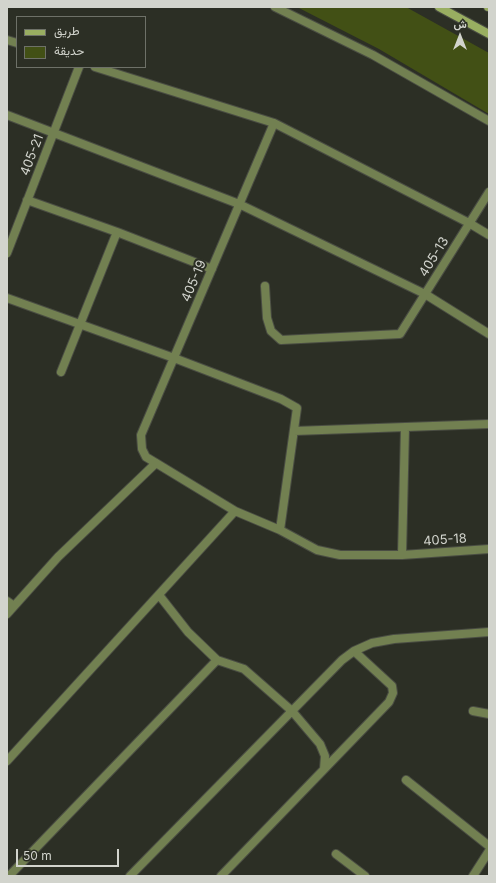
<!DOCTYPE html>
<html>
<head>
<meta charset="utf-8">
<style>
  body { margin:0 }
  #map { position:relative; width:496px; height:883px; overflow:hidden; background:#2c2f25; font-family:Inter,Vazirmatn,sans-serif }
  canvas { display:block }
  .frame { position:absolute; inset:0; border:8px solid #d2d4cd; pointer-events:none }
  .legend { position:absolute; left:16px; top:16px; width:130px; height:52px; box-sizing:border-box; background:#2c2f25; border:1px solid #6e7168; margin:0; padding:5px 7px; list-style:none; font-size:12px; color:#d2d4cd }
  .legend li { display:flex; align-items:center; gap:8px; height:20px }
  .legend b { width:20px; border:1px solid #6e7168 }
  .north { position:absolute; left:440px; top:16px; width:40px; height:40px; -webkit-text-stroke:3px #2c2f25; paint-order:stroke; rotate:0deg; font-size:11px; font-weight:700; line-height:16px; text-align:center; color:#d2d4cd }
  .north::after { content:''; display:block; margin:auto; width:14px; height:18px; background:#d2d4cd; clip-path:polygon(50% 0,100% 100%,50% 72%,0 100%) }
  .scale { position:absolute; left:16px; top:849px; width:103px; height:18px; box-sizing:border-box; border:2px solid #d2d4cd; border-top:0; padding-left:5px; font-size:12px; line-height:14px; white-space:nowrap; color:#d2d4cd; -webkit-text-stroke:3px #2c2f25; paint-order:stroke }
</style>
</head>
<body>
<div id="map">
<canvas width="496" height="883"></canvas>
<div class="frame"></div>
<ul class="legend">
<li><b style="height:5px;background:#99ae61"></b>طريق</li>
<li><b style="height:11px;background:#425015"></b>حديقة</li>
</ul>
<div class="north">ش</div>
<div class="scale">50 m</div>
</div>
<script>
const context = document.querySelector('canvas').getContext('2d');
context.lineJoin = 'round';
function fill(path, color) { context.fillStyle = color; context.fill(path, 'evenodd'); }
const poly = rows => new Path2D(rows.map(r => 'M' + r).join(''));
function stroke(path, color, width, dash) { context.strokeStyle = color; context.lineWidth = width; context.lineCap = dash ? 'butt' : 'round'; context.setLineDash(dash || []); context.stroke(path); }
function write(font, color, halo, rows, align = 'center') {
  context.font = font + ' Inter,sans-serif'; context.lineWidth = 4; context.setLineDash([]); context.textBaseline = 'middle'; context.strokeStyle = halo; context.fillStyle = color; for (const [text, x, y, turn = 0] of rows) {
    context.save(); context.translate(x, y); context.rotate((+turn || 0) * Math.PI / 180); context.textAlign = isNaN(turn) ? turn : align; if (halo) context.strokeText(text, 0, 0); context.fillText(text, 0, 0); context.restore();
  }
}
const green = poly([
  [297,7,406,7,489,53,489,114,379,49]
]);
const minor = poly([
  [275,7,373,55,489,121],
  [7,40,17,43],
  [95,67,274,123,469,223,489,235],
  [7,115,239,204,425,294,489,334],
  [274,123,141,435,142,449,146,457,156,463,235,511,280,530,317,550,340,555,402,555,489,549],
  [27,200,117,232,212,269],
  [7,253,79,67],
  [265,286,267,318,271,331,281,340,400,334,489,192],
  [7,298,174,358,281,399,297,408,280,530],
  [61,372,117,232],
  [294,431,489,424],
  [402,555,405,428],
  [159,595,188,632,217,660,244,669,292,711,320,744,325,756,324,769],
  [7,601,14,606],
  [7,614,58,557,156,463],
  [473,711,489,714],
  [7,761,235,511],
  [406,780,489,846],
  [336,854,365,876],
  [9,876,217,660],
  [130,876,342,660,354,651,372,643,394,639,489,632],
  [221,876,389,702,393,693,392,686,354,651],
  [473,876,489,851]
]);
const secondary = poly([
  [439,7,489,34],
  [488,7,489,7]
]);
const streetNames = [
  ["405-21",32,155,-69],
  ["405-13",434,257,-58],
  ["405-19",194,281,-67],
  ["405-18",445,540,-4]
];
fill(green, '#425015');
stroke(minor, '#4a4d43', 10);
stroke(secondary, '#4a4d43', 10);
stroke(minor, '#728051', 8);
stroke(secondary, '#99ae61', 8);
write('13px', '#d2d4cd', '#2c2f25', streetNames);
</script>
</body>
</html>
